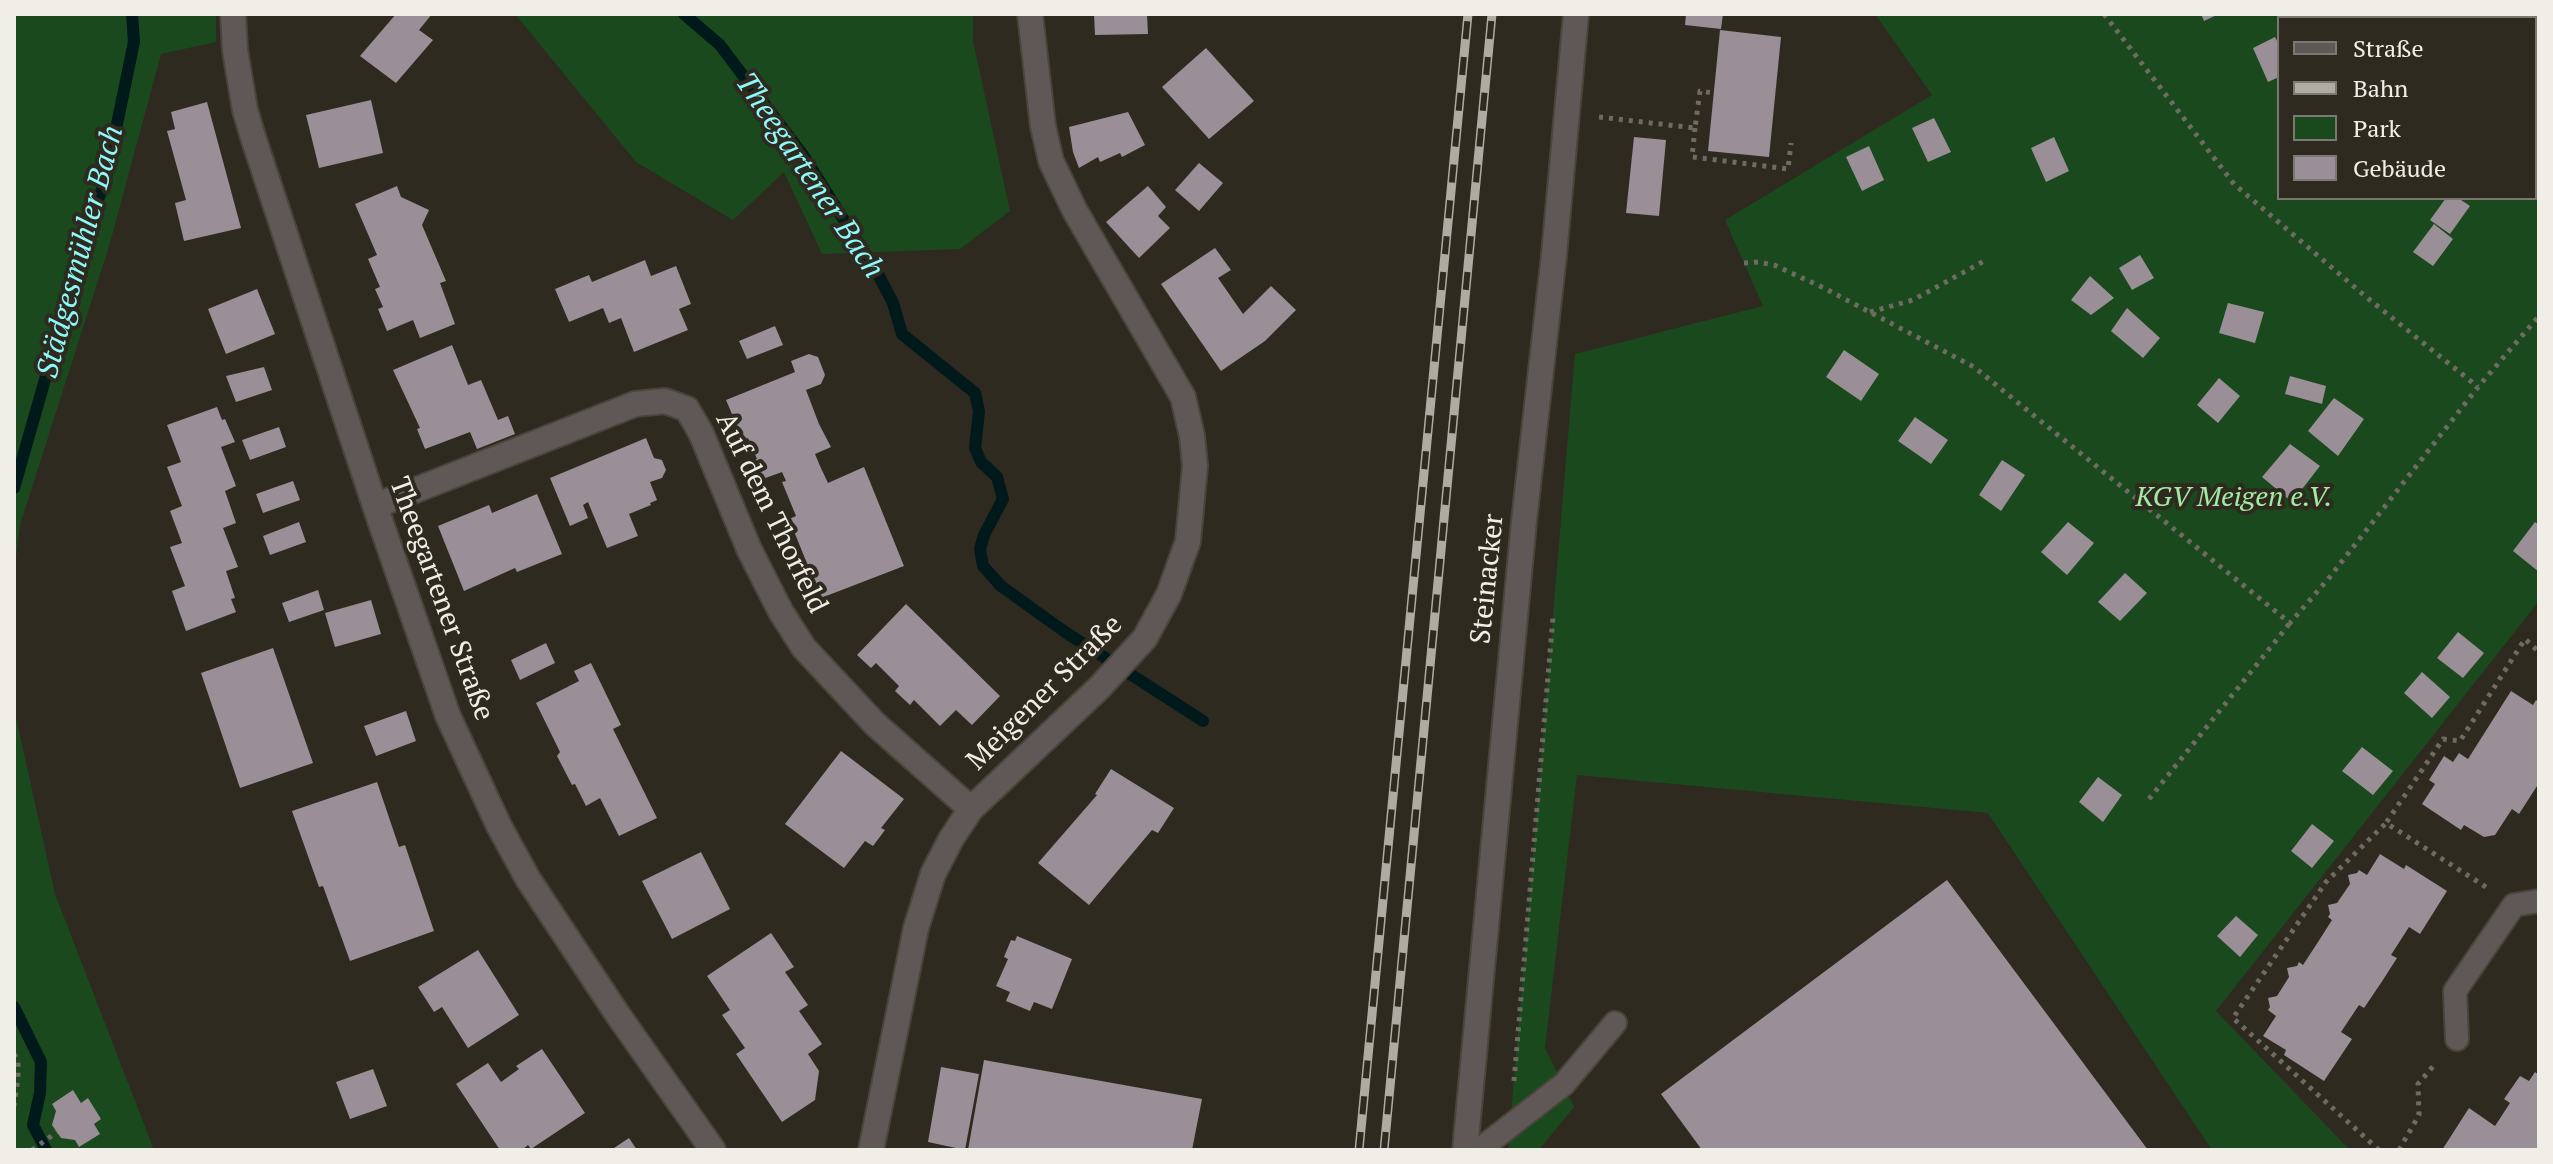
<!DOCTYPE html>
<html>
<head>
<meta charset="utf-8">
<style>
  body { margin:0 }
  #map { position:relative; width:2553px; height:1164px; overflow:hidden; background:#2f2a1f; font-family:"PT Serif",serif }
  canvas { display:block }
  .frame { position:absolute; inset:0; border:16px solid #f1eee7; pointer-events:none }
  .legend { position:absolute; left:2277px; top:16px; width:260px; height:184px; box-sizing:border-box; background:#2f2a1f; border:2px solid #7d786f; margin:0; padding:10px 14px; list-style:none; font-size:24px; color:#f1eee7 }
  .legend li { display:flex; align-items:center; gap:16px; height:40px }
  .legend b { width:40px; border:2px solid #7d786f }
</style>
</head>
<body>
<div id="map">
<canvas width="2553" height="1164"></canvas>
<div class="frame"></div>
<ul class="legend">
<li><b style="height:10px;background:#5f5857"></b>Straße</li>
<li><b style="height:10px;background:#afaba3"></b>Bahn</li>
<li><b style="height:22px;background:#1a491d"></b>Park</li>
<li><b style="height:22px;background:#9a8e97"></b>Gebäude</li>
</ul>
</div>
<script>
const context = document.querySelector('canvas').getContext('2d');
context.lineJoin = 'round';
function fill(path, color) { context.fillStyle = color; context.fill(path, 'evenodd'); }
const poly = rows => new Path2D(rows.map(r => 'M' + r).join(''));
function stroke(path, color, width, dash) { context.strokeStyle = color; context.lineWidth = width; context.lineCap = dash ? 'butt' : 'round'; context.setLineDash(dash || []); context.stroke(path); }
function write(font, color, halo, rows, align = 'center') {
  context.font = font + ' "PT Serif",serif'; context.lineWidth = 8; context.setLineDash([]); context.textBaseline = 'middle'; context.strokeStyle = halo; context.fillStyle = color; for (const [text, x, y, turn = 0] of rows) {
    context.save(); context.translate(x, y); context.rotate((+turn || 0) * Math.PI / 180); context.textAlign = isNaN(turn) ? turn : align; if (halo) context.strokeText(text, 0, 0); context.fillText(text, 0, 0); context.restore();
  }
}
const green = poly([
  [14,14,216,14,216,42,161,54,110,243,20,525,14,574],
  [515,14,973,14,973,41,1010,211,960,249,822,254,784,172,733,220,636,162],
  [1875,14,2539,14,2539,601,2216,1011,2350,1150,2212,1150,1988,813,1577,775,1545,1048,1574,1107,1539,1150,1508,1150,1575,354,1763,306,1725,220,1932,95],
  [2279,18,2535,18,2535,198,2279,198],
  [14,708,55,894,154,1150,14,1150]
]);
const stream = poly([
  [684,14,720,45,803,155,879,276,893,303,902,334,975,393,979,411,975,448,981,462,997,477,1003,499,984,535,980,549,983,566,1001,586,1065,632,1203,721],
  [14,488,92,215,105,182,134,42,132,14],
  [14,1007,41,1062,40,1093,33,1125,46,1150]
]);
const building = poly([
  [396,14,432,14,419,30,433,40,396,83,360,56],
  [1094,14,1147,14,1148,34,1095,35],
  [1686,14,1723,14,1721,29,1685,25],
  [2201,14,2219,14,2204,21],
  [1720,30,1781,37,1769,157,1708,151],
  [2275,37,2279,45,2279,77,2268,82,2253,48],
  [1206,48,1254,101,1209,139,1162,87],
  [371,100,383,153,319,168,306,115],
  [207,102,241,228,184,241,175,203,186,200,167,131,175,129,171,112],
  [1128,112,1145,145,1122,157,1120,153,1100,162,1098,157,1079,168,1073,152,1069,127],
  [1934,118,1951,152,1928,162,1912,128],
  [1634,137,1666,140,1659,216,1626,213],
  [2054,137,2069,171,2046,182,2031,148],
  [1869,146,1884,180,1862,191,1846,157],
  [1199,163,1223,183,1199,211,1175,190],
  [397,186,401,197,429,210,422,225,446,281,440,283,455,324,420,338,413,320,387,331,378,309,383,307,375,289,380,287,368,259,377,255,355,204],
  [1148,186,1166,207,1158,216,1170,228,1139,258,1106,222],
  [2446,198,2458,198,2470,206,2450,234,2430,220],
  [2434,224,2453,239,2433,266,2413,252],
  [1215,248,1231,270,1218,278,1243,314,1271,286,1296,310,1265,341,1221,371,1161,284],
  [2140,255,2154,278,2132,290,2119,268],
  [645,260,651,276,676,266,691,304,679,309,688,330,634,352,621,318,609,323,603,308,569,322,555,289,589,275,592,282],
  [2090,276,2114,298,2091,315,2071,300],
  [257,289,275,334,226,354,208,309],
  [2228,303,2264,312,2255,343,2219,333],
  [2127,308,2160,338,2143,358,2111,331],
  [775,326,783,345,747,359,739,341],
  [452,345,468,385,481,380,498,420,508,416,515,434,477,449,470,432,425,449,417,429,420,428,393,370],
  [1844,350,1879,374,1861,401,1826,377],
  [809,354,818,357,825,375,821,384,806,390,819,424,831,447,815,454,820,466,828,483,864,467,904,566,821,598,789,519,796,516,782,482,786,481,782,472,760,480,752,461,757,459,748,438,743,440,726,400,795,372,791,361],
  [264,367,272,390,236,402,226,376],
  [2290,376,2326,386,2322,404,2285,394],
  [2219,378,2240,396,2218,423,2197,405],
  [2334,398,2364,419,2338,456,2308,431],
  [217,407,222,420,225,419,235,442,221,447,236,486,225,491,236,523,223,528,238,567,226,571,235,598,231,599,236,612,186,631,172,591,185,586,170,547,182,543,170,511,182,506,167,467,181,462,167,425],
  [1915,417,1948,440,1931,464,1898,441],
  [279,427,286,447,250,460,242,440],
  [646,438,654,458,662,460,666,470,662,478,650,482,657,500,650,503,651,505,629,514,638,536,607,548,588,502,583,505,588,518,570,526,550,478],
  [2290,444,2320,466,2292,502,2262,477],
  [2002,460,2025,475,2001,511,1979,495],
  [293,481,300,500,263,513,256,494],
  [537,494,562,554,517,572,515,568,464,591,438,526,489,505,492,513],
  [299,522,306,542,270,555,263,536],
  [2068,522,2094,543,2067,575,2041,552],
  [2535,522,2539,525,2539,572,2513,551],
  [2125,573,2147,593,2120,621,2098,602],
  [318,590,324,610,289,622,282,603],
  [371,600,381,634,335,647,325,613],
  [906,604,1000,696,972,725,956,710,940,726,914,700,910,705,895,691,899,686,876,663,871,668,857,655],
  [2458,632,2484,653,2463,678,2437,658],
  [546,643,555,663,520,680,511,660],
  [273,648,313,763,240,788,201,673],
  [591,663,621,725,613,729,657,818,619,836,600,798,586,806,575,784,572,785,557,756,560,752,536,703,579,681,574,671],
  [2422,672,2450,697,2432,718,2404,693],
  [2511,691,2533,705,2536,700,2539,702,2539,783,2519,814,2512,809,2495,835,2484,837,2464,825,2461,830,2422,804,2435,784,2429,780,2444,756,2453,762,2459,753,2468,759],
  [406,711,416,741,376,756,364,726],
  [2362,747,2393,771,2373,795,2342,771],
  [841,751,904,799,881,828,885,830,873,846,865,841,844,868,785,824],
  [1111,769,1174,808,1158,833,1152,830,1089,905,1038,863,1097,795,1095,794],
  [2098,777,2122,795,2103,822,2079,802],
  [377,782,399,847,405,845,434,931,350,961,323,886,319,887,292,811],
  [2312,824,2334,841,2312,868,2291,851],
  [701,852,730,909,672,939,642,881],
  [2380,854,2404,869,2406,865,2447,891,2420,934,2409,927,2391,955,2397,958,2381,983,2364,1008,2359,1005,2341,1032,2352,1039,2324,1081,2284,1055,2286,1050,2263,1036,2276,1016,2268,1010,2270,1007,2268,998,2277,996,2289,977,2287,968,2297,966,2299,962,2303,965,2318,942,2332,920,2328,917,2330,914,2328,905,2337,903,2350,884,2348,875,2357,873,2359,870,2367,875],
  [1947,880,2148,1150,1702,1150,1661,1094],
  [2236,916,2258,935,2240,957,2217,936],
  [771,933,794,967,785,972,808,1005,799,1011,822,1044,808,1054,819,1071,815,1100,782,1122,736,1054,745,1048,722,1015,730,1010,707,976],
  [1017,936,1072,959,1052,1009,1034,1002,1030,1011,1006,1001,1010,992,996,986,1008,959,1004,957,1011,940,1015,941],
  [478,950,519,1015,468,1048,442,1007,434,1012,418,987],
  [542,1049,585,1113,531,1149,528,1145,522,1150,500,1150,456,1084,488,1063,501,1082,519,1069,516,1066],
  [984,1060,1202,1099,1192,1150,968,1150],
  [941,1067,979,1074,965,1150,928,1142],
  [373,1069,387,1106,350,1119,336,1082],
  [2535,1072,2539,1075,2539,1144,2536,1150,2442,1150,2469,1108,2495,1126,2510,1103,2504,1099,2520,1076,2529,1081],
  [73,1090,81,1103,88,1098,101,1119,94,1124,100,1134,79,1147,75,1140,61,1138,52,1125,56,1111,52,1104],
  [629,1138,637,1150,611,1150]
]);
const path = poly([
  [2104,14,2234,184,2365,296,2478,387],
  [2419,14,2422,18],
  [1599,117,1695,128,1700,91,1714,93],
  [1695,128,1692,157,1788,169,1791,143],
  [2535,155,2539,159],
  [1744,263,1758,262,1774,265,1824,288,1974,367,2290,623,2329,578,2478,387,2539,316],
  [1870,312,1913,300,1986,260],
  [2149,799,2290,623],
  [2486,887,2386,823,2443,739,2460,741,2525,639,2539,652],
  [14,1054,18,1060,18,1077,14,1106],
  [1514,1081,1553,617],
  [14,1149,15,1150],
  [32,1150,57,1132],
  [2379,1150,2233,1018,2326,882,2386,823],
  [2399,1150,2419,1115,2418,1084,2435,1064]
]);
const service = poly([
  [2457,1039,2455,991,2514,905,2539,901],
  [1479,1150,1564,1084,1615,1023]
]);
const minor = poly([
  [233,14,235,50,245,110,253,137,375,506,448,716,499,826,528,879,618,1015,713,1150],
  [375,506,635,404,665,401,687,409,701,433,749,549,781,612,804,648,875,724,971,809],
  [871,1150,916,928,933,874,951,839,971,809,1100,687,1145,638,1169,594,1188,541,1195,466,1192,436,1183,397,1075,211,1051,161,1043,126,1030,14]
]);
const tertiary = poly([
  [1465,1150,1524,521,1554,255,1576,14]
]);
const rail = poly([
  [1359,1150,1468,14],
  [1384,1150,1492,14]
]);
const parkNames = [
  ["KGV Meigen e.V.",2234,498]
];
const streetNames = [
  ["Auf dem Thorfeld",771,513,64],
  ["Steinacker",1488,579,-84],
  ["Theegartener Straße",441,599,70],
  ["Meigener Straße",1045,693,-45]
];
const waterNames = [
  ["Theegartener Bach",809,176,56],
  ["Städgesmühler Bach",81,252,-75]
];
fill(green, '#1a491d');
stroke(stream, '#00191a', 12);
fill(building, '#9a8e97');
stroke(service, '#4a453b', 26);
stroke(minor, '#4a453b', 28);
stroke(tertiary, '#4a453b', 28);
stroke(path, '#706b62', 5, [4, 6]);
stroke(service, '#5f5857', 22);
stroke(minor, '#5f5857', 24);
stroke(tertiary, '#5f5857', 24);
stroke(rail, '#afaba3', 9);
stroke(rail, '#2f2a1f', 6, [18]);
write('italic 28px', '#a2eba2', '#2f2a1f', parkNames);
write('28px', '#f1eee7', '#2f2a1f', streetNames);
write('italic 30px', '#8ef9fa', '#2f2a1f', waterNames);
</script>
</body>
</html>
